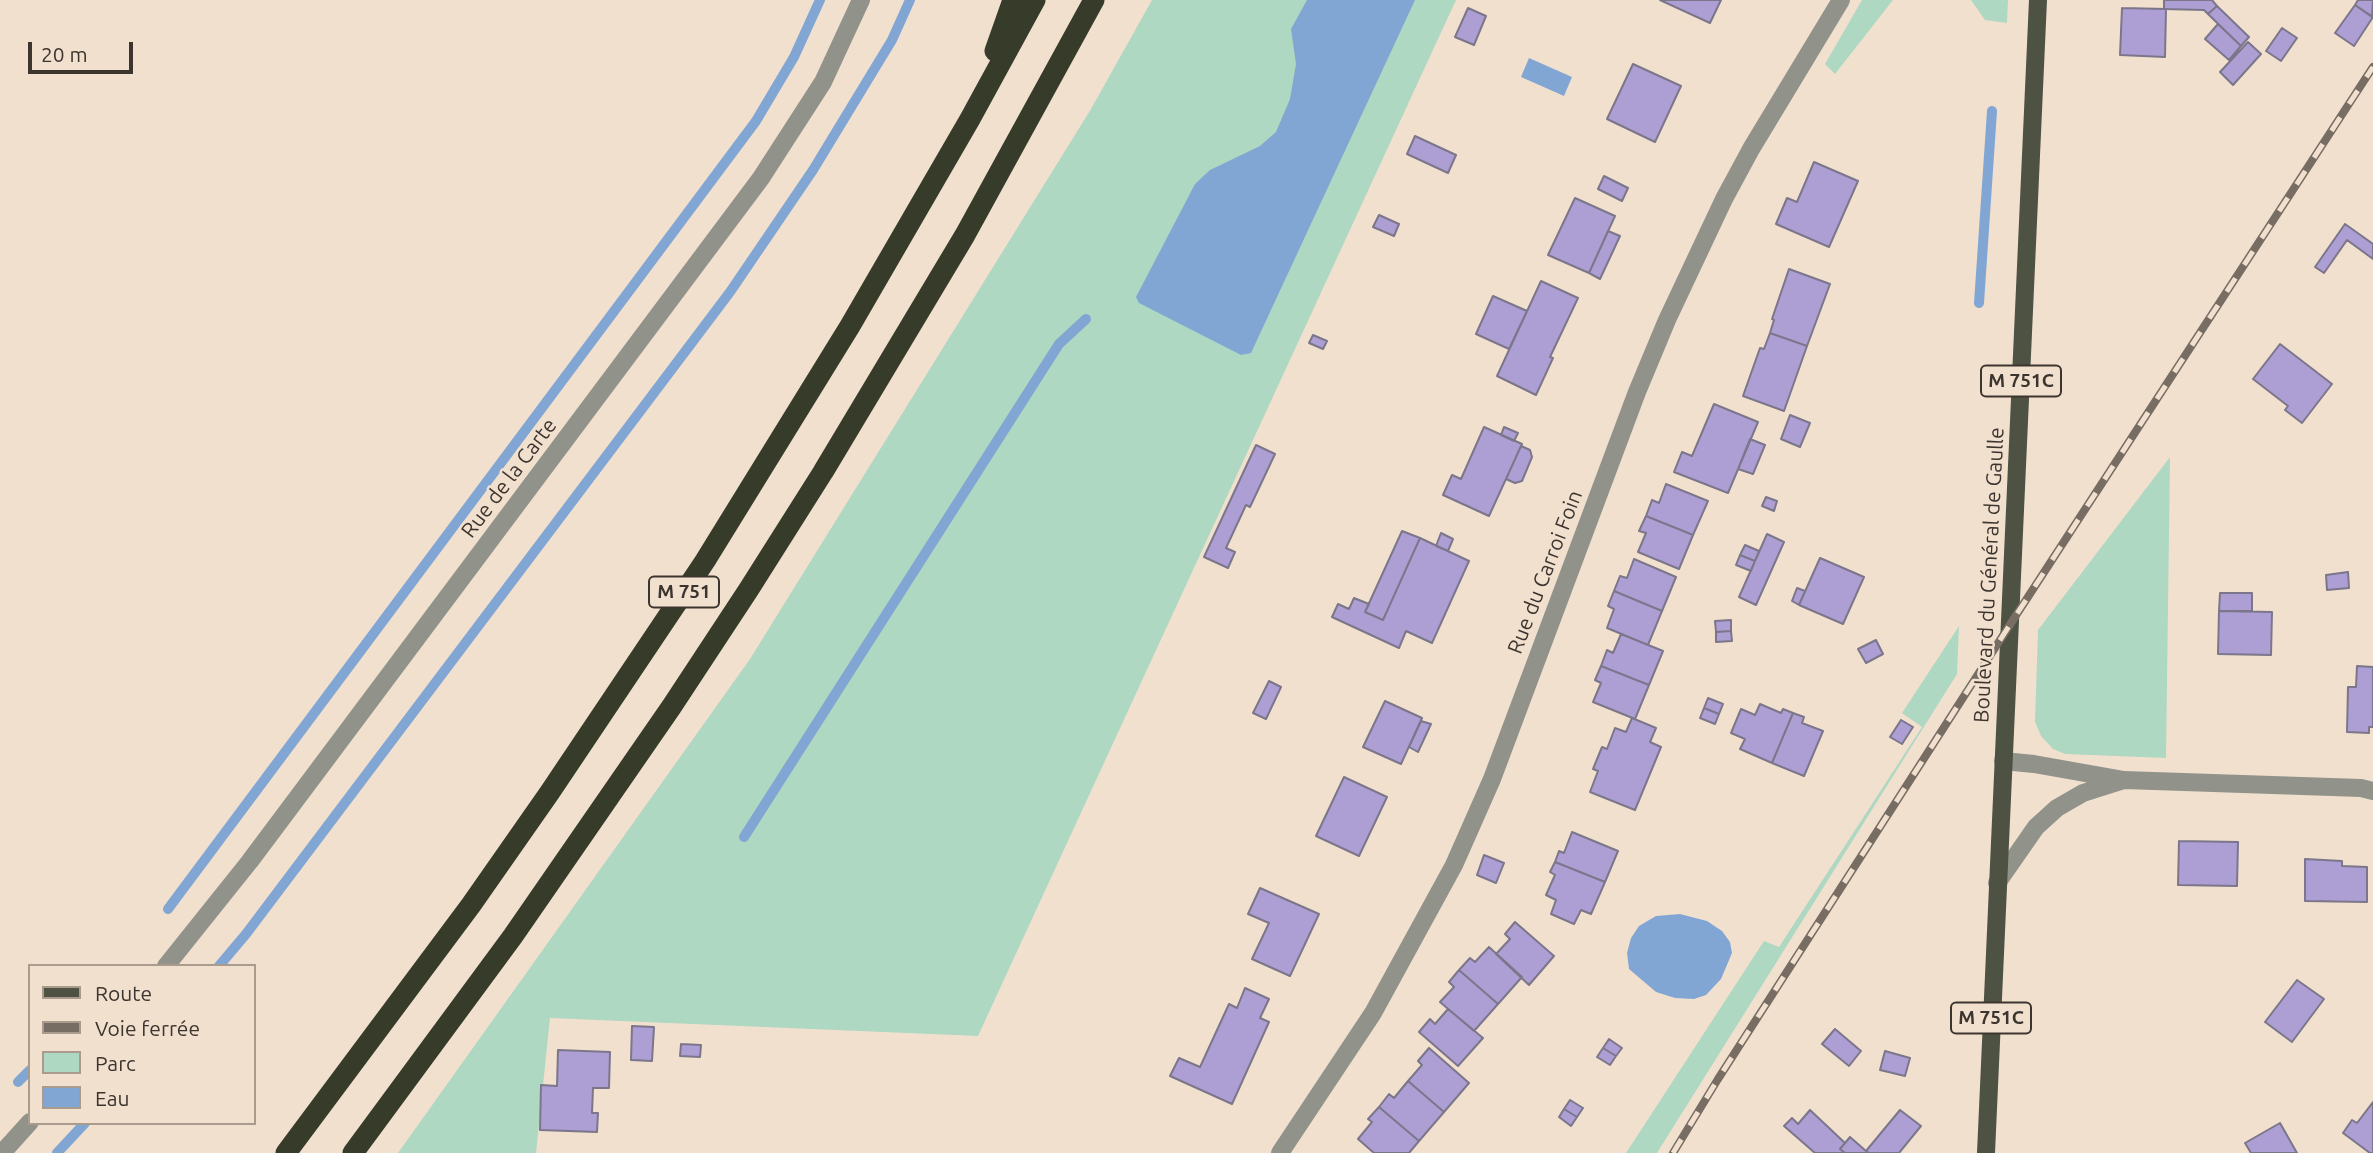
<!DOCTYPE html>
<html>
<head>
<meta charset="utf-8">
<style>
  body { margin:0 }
  #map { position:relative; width:2373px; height:1153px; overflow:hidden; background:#f2e0cf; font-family:Ubuntu,sans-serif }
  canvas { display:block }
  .legend { position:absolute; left:28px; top:964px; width:228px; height:161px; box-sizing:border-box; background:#f2e0cf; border:2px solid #a99c8f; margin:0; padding:9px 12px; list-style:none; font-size:21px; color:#3c352f }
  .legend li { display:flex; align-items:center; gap:14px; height:35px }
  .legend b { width:35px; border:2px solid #a99c8f }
  .scale { position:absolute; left:28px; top:42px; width:105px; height:32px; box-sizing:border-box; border:4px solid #3c352f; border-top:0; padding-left:9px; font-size:21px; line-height:24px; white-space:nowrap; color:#3c352f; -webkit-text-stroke:5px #f2e0cf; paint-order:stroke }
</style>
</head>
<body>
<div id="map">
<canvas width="2373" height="1153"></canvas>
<ul class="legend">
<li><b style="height:9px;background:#4e5243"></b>Route</li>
<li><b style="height:9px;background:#776d63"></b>Voie ferrée</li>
<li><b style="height:19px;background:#aed8c2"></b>Parc</li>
<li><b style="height:19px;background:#82a6d3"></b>Eau</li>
</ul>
<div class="scale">20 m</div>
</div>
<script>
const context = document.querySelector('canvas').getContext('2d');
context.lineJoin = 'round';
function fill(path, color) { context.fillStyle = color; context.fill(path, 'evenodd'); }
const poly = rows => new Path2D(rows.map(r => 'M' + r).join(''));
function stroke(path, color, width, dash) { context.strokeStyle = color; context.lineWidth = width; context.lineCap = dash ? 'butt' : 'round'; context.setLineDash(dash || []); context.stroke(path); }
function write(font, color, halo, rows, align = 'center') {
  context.font = font + ' Ubuntu,sans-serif'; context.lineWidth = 5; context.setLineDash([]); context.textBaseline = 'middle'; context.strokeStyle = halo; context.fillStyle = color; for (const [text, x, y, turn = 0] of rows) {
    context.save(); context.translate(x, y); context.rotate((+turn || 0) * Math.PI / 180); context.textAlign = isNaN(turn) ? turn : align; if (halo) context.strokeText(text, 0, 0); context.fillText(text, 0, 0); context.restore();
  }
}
const green = poly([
  [1152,0,1456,0,978,1036,550,1018,536,1153,398,1153,750,659,1091,109],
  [1862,0,1893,0,1835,74,1825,64],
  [1971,0,2008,0,2007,23,1985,20],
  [2170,457,2166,758,2065,754,2053,749,2041,736,2035,722,2038,630],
  [1959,626,1957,674,1657,1153,1626,1153,1764,941,1779,947,1922,727,1902,713]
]);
const water = poly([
  [1307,0,1415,0,1251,353,1241,355,1139,303,1136,297,1195,184,1210,170,1260,146,1276,132,1290,99,1296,64,1291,29],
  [1529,58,1572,77,1564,96,1521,77],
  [1680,914,1707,921,1722,931,1730,942,1732,953,1721,979,1706,995,1694,999,1675,998,1656,992,1629,969,1627,953,1631,938,1639,926,1656,916]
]);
const stream = poly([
  [1979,303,1992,111],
  [744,837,1059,344,1086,319],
  [168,909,756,121,794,57,820,0],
  [219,966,246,934,730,292,813,170,892,40,910,0],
  [18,1082,30,1070],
  [57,1153,85,1123]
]);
const building = poly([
  [1660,0,1721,0,1710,23,1660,0],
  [2164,0,2212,0,2217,6,2208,14,2204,10,2164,9,2164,0],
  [2358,0,2373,0,2372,17,2355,5,2358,0],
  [2355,5,2373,17,2354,46,2335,33,2355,5],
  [2217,6,2249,37,2241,46,2208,14,2217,6],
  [1468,8,1486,16,1474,45,1455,37,1468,8],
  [2122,8,2166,9,2165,57,2120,55,2122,8],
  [2218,24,2241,46,2229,60,2205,39,2218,24],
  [2282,28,2297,38,2281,61,2266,51,2282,28],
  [2248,42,2261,54,2233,85,2220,72,2248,42],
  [1633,64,1681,86,1655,142,1607,119,1633,64],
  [1415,136,1456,155,1448,173,1407,154,1415,136],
  [1814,162,1858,181,1829,247,1776,224,1787,198,1797,202,1814,162],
  [1604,176,1628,188,1622,201,1598,189,1604,176],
  [1575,198,1615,216,1589,273,1548,255,1575,198],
  [1379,215,1399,224,1394,236,1373,227,1379,215],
  [2345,224,2373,244,2373,259,2347,240,2324,273,2315,267,2345,224],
  [1608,231,1620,236,1600,279,1589,273,1608,231],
  [1789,269,1830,284,1807,346,1770,333,1774,320,1772,319,1789,269],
  [1541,281,1578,298,1550,357,1553,358,1536,395,1497,376,1541,281],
  [1493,296,1527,311,1509,349,1476,334,1493,296],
  [1770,333,1807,346,1784,411,1743,396,1760,348,1764,349,1770,333],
  [1313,335,1327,341,1323,349,1309,343,1313,335],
  [2280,344,2332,384,2302,423,2285,410,2288,406,2253,379,2280,344],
  [1714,404,1758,422,1728,493,1674,472,1682,452,1692,456,1714,404],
  [1790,415,1810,423,1800,447,1781,439,1790,415],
  [1484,427,1522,444,1489,516,1443,495,1452,475,1461,479,1484,427],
  [1504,427,1518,433,1514,441,1501,435,1504,427],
  [1750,439,1765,445,1753,474,1738,469,1750,439],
  [1256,445,1275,454,1250,507,1246,505,1226,548,1235,552,1228,568,1204,557,1256,445],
  [1521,446,1530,450,1532,457,1522,481,1515,483,1506,479,1521,446],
  [1666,484,1708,501,1693,535,1646,516,1652,500,1659,503,1666,484],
  [1766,497,1777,501,1774,511,1762,506,1766,497],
  [1646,516,1693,535,1679,569,1638,552,1646,533,1639,531,1646,516],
  [1402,531,1420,538,1383,620,1365,612,1402,531],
  [1441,533,1453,539,1448,551,1436,546,1441,533],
  [1767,534,1784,542,1756,605,1739,597,1767,534],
  [1420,538,1469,561,1432,643,1406,631,1399,648,1332,617,1338,604,1349,609,1354,598,1369,604,1365,612,1383,620,1420,538],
  [1745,545,1759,551,1755,561,1740,555,1745,545],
  [1740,555,1755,561,1751,571,1736,565,1740,555],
  [1820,558,1864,577,1843,624,1799,605,1820,558],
  [1634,559,1676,577,1662,611,1614,591,1620,576,1627,578,1634,559],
  [2348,572,2349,588,2327,590,2326,575,2348,572],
  [1797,588,1805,591,1799,605,1792,601,1797,588],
  [1614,591,1662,611,1648,645,1607,628,1614,609,1608,606,1614,591],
  [2220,593,2252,593,2252,611,2219,611,2220,593],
  [2219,611,2272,612,2271,655,2218,654,2219,611],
  [1731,620,1731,631,1716,632,1715,621,1731,620],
  [1731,631,1732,641,1716,642,1716,632,1731,631],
  [1621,634,1663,651,1649,685,1601,666,1607,650,1613,653,1621,634],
  [1876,640,1883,654,1866,663,1858,649,1876,640],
  [1601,666,1649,685,1635,719,1593,702,1601,683,1595,680,1601,666],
  [2357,666,2373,667,2373,727,2369,727,2369,733,2347,732,2348,687,2356,687,2357,666],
  [1269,681,1281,687,1266,719,1253,713,1269,681],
  [1708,698,1723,704,1719,714,1704,708,1708,698],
  [1385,701,1422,718,1401,764,1363,747,1385,701],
  [1760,704,1781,713,1783,709,1793,713,1772,763,1740,749,1745,739,1731,733,1741,709,1755,715,1760,704],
  [1704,708,1719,714,1715,724,1700,718,1704,708],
  [1793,713,1804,717,1802,723,1823,731,1804,776,1772,763,1793,713],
  [1632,718,1656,728,1650,742,1661,747,1635,810,1590,792,1598,771,1593,769,1602,747,1607,749,1615,728,1626,732,1632,718],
  [1901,720,1913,727,1902,744,1890,737,1901,720],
  [1421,721,1431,724,1418,752,1409,747,1421,721],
  [1344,777,1387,797,1359,856,1316,836,1344,777],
  [1572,832,1618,851,1605,882,1555,862,1559,851,1564,853,1572,832],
  [2179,841,2238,842,2237,886,2178,885,2179,841],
  [1484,855,1504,863,1496,883,1477,875,1484,855],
  [2305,859,2342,861,2342,866,2367,867,2367,902,2305,901,2305,859],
  [1555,862,1605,882,1591,914,1581,910,1574,924,1551,914,1556,900,1546,895,1555,875,1550,872,1555,862],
  [1260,888,1319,914,1290,976,1252,959,1269,923,1248,914,1260,888],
  [1515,922,1554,956,1529,985,1496,954,1510,939,1505,934,1515,922],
  [1489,947,1522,977,1498,1004,1459,970,1470,958,1475,962,1489,947],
  [1459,970,1498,1004,1474,1031,1440,1002,1454,987,1449,982,1459,970],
  [2297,980,2324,999,2292,1042,2265,1022,2297,980],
  [1245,988,1269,999,1260,1018,1269,1022,1232,1104,1170,1076,1179,1058,1200,1067,1229,1004,1237,1008,1245,988],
  [1448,1009,1483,1038,1458,1066,1419,1032,1430,1019,1435,1024,1448,1009],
  [632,1026,654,1027,652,1061,631,1060,632,1026],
  [1835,1029,1861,1051,1849,1066,1822,1044,1835,1029],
  [1609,1039,1622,1048,1616,1056,1603,1048,1609,1039],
  [681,1044,701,1045,700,1057,680,1056,681,1044],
  [1429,1048,1469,1083,1444,1112,1408,1081,1422,1065,1418,1061,1429,1048],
  [1603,1048,1616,1056,1610,1065,1597,1057,1603,1048],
  [558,1050,610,1052,609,1088,593,1088,592,1113,598,1113,597,1132,540,1130,541,1085,557,1086,558,1050],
  [1885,1051,1910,1058,1905,1076,1880,1070,1885,1051],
  [1408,1081,1444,1112,1419,1141,1379,1107,1389,1094,1394,1098,1408,1081],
  [1570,1100,1583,1108,1577,1117,1564,1109,1570,1100],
  [2373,1102,2373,1153,2370,1153,2343,1133,2352,1120,2357,1123,2373,1102],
  [1379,1107,1419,1141,1409,1153,1374,1153,1358,1139,1372,1122,1368,1119,1379,1107],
  [1564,1109,1577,1117,1571,1126,1559,1117,1564,1109],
  [1810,1110,1845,1143,1840,1149,1845,1153,1815,1153,1784,1126,1792,1118,1798,1124,1810,1110],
  [1900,1110,1921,1126,1899,1153,1869,1153,1866,1151,1900,1110],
  [2280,1123,2297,1153,2251,1153,2245,1143,2280,1123],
  [1850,1137,1866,1151,1869,1153,1845,1153,1840,1149,1850,1137]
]);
const minor = poly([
  [2003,761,2034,764,2124,780,2361,788,2373,791],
  [1997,883,2036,827,2057,808,2083,793,2121,781],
  [166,966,250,861,761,178,823,82,861,0],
  [2,1153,30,1122],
  [1280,1153,1373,1013,1454,865,1492,779,1637,392,1667,320,1724,199,1751,149,1841,0]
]);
const major = poly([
  [1986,1153,2038,0]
]);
const highway = poly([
  [995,51,1013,0],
  [286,1153,471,905,550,792,705,561,850,326,970,119,1035,0],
  [353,1153,513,936,672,706,749,589,823,472,965,235,1094,0]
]);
const rail = poly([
  [1673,1153,1718,1079,2011,623,2373,67]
]);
const shields = [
  [2021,381,80],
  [684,592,70],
  [1991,1018,80]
];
const shieldNames = [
  ["M 751C",2021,381],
  ["M 751",684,592],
  ["M 751C",1991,1018]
];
const streetNames = [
  ["Rue de la Carte",509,478,-53],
  ["Rue du Carroi Foin",1545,572,-69],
  ["Boulevard du Général de Gaulle",1989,575,-87]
];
fill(green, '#aed8c2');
fill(water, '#82a6d3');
stroke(stream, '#82a6d3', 10);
fill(building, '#ad9fd4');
stroke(building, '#7b768a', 2);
stroke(minor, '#91938a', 18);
stroke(major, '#4e5243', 18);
stroke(highway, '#373c2a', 21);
stroke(rail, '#776d63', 8);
stroke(rail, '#f2e0cf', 5, [16]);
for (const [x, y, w] of shields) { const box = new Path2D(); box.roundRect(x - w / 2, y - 15.5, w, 31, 5); context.fillStyle = '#f2e0cf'; context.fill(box); stroke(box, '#3c352f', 2); }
write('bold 19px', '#3c352f', null, shieldNames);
write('21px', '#3c352f', '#f2e0cf', streetNames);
</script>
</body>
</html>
